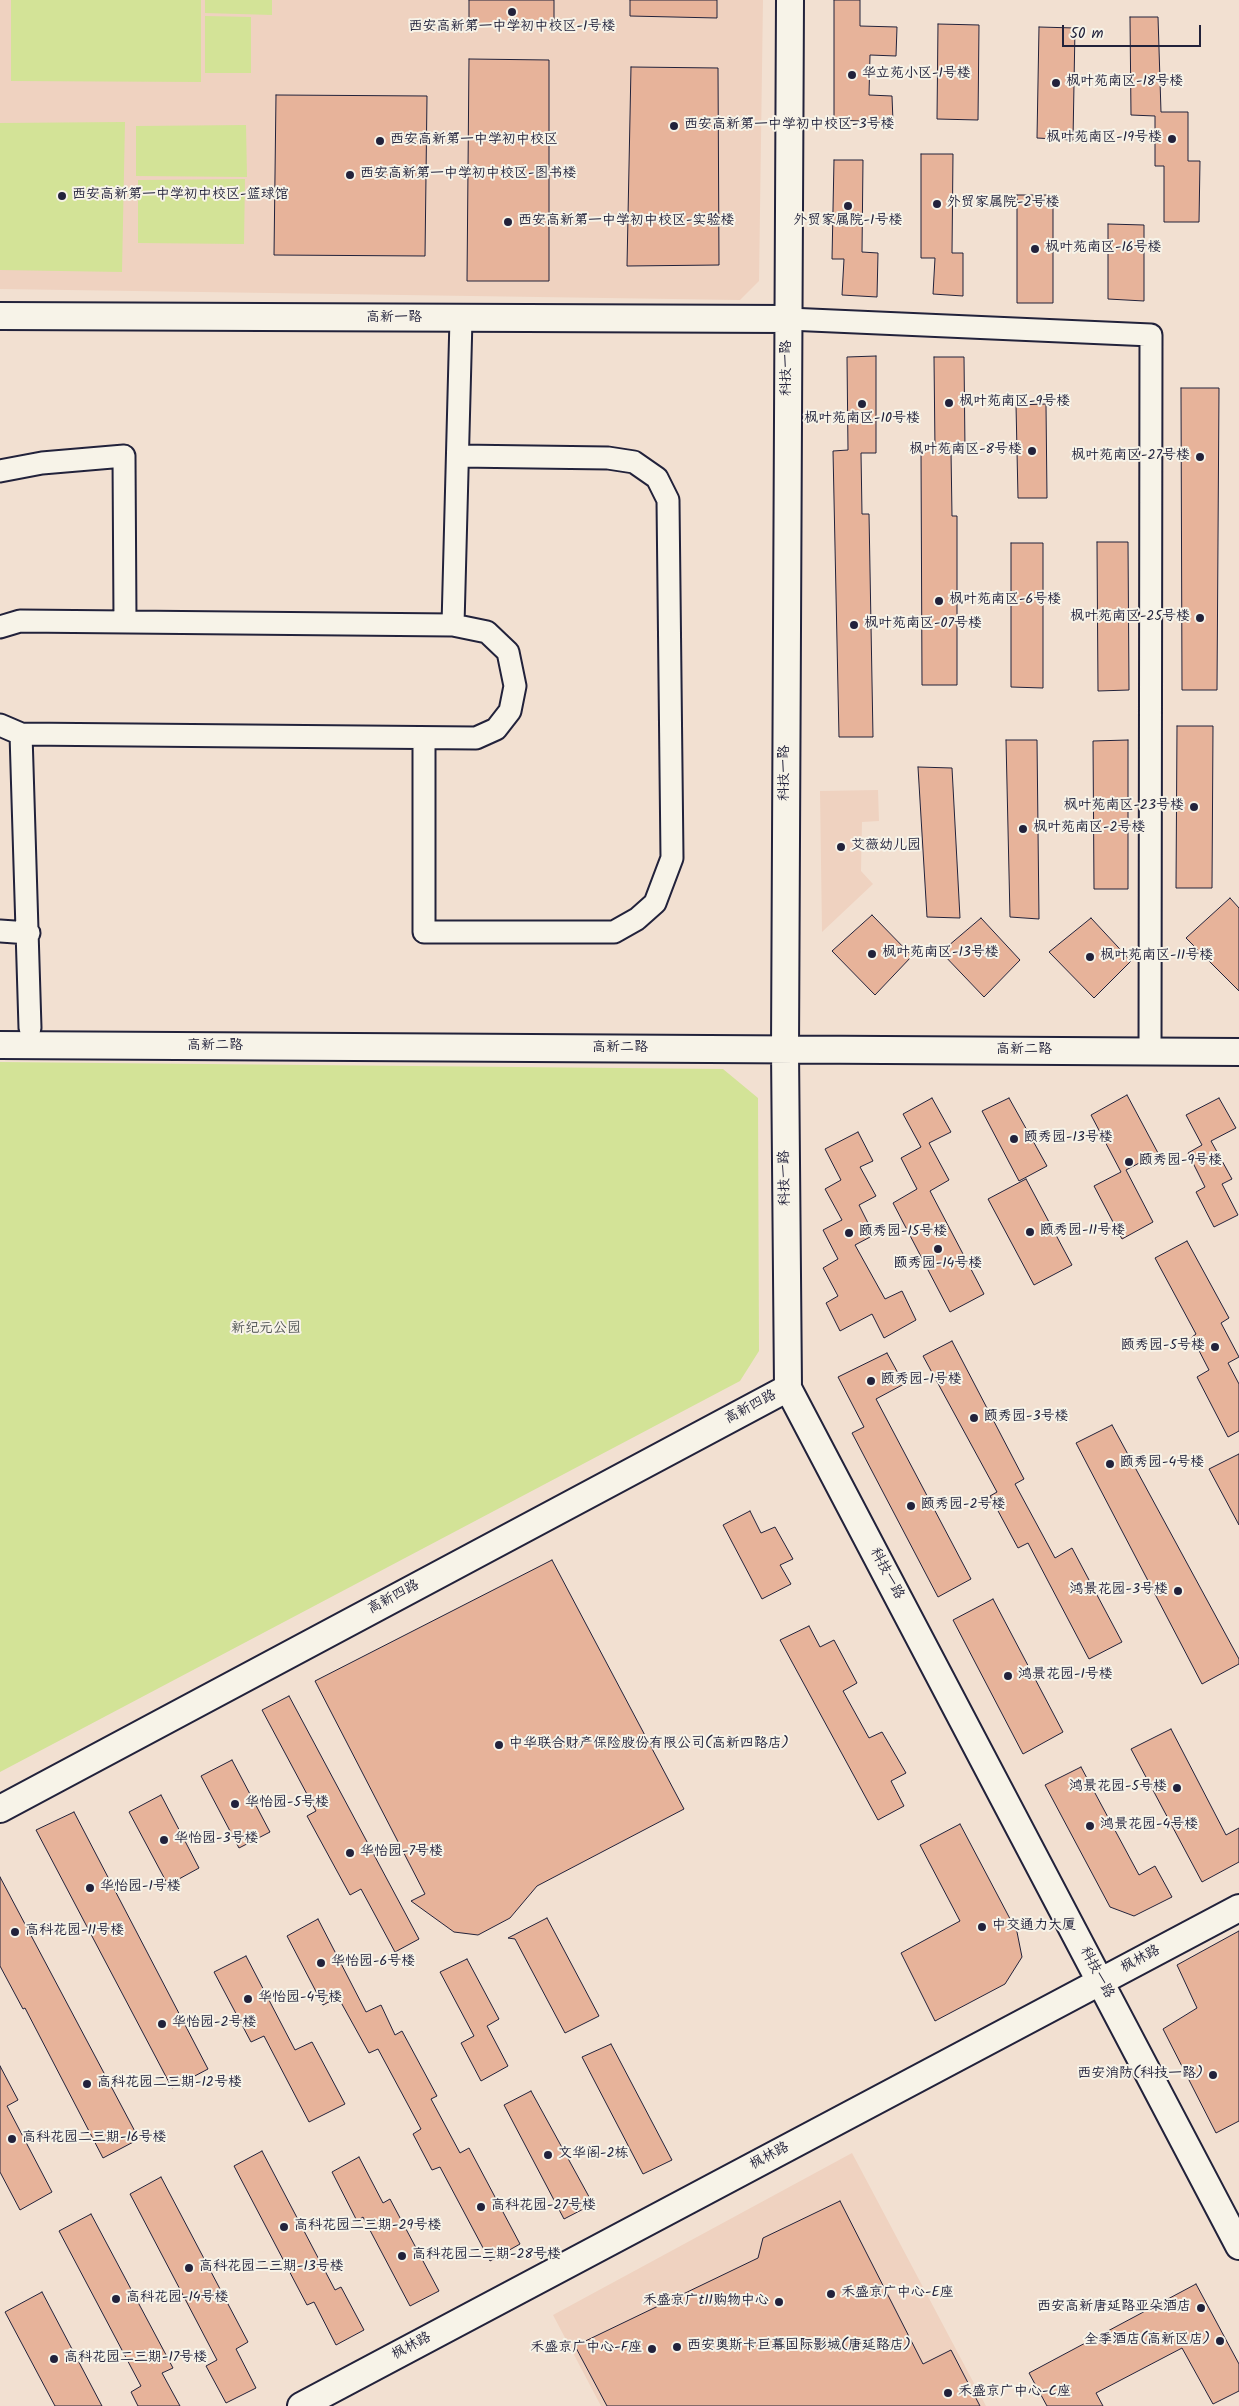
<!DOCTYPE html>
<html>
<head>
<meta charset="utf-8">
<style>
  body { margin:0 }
  #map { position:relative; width:1239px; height:2406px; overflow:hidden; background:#f2e0d1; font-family:Kalam,sans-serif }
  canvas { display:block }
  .scale { position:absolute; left:1062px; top:25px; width:139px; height:22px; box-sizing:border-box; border:2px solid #22223b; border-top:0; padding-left:6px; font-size:15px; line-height:18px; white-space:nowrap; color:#22223b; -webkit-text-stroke:4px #f7f3e8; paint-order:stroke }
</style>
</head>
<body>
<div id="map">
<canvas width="1239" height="2406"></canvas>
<div class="scale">50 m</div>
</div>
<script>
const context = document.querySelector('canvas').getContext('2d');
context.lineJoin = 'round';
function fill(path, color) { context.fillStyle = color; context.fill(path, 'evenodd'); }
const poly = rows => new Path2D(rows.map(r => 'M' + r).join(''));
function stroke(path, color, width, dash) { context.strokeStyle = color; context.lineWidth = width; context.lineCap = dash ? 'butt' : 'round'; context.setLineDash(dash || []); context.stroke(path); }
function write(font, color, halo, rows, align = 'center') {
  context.font = font + ' Kalam,"LXGW WenKai TC",sans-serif'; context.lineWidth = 4; context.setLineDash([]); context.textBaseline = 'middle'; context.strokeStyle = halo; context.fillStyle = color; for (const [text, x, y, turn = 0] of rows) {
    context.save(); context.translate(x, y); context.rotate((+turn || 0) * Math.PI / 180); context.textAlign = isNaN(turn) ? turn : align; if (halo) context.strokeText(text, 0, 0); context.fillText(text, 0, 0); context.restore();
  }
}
const built = poly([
  [0,0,763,0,759,281,740,300,0,289],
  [878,790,879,821,862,822,861,871,873,884,822,932,820,791],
  [852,2153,986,2406,601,2406,553,2315]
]);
const green = poly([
  [11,0,201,0,201,82,11,81],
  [205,0,272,0,272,15,205,13],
  [205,16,251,17,251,73,205,73],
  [125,122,122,272,0,270,0,123],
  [246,125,247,177,136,176,136,126],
  [245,179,244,244,138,243,138,180],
  [0,1062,723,1069,758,1098,759,1351,740,1381,0,1772]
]);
const building = poly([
  [469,0,554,0,554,24,469,24,469,0],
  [630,0,717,0,717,18,630,16,630,0],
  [834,0,860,0,860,26,897,27,896,56,870,55,869,95,892,96,893,122,834,120,834,0],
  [1130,17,1158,17,1161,112,1188,112,1188,161,1200,161,1199,222,1164,222,1164,166,1155,166,1155,116,1131,115,1130,17],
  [938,24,979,25,978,120,937,119,938,24],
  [1039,27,1075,28,1073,140,1037,138,1039,27],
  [469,59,549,60,549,281,467,281,469,59],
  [631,67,718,68,719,265,627,266,631,67],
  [276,95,427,96,425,256,274,255,276,95],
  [921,154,953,154,952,253,963,253,963,296,933,294,935,258,921,258,921,154],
  [834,160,863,160,862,252,878,253,877,297,842,295,844,259,832,259,834,160],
  [1017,195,1053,195,1053,303,1017,303,1017,195],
  [1108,224,1144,225,1144,301,1108,299,1108,224],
  [876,356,876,453,861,453,862,514,869,514,873,737,839,737,833,451,848,450,847,357,876,356],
  [934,357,964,357,965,450,951,451,952,516,957,516,957,685,922,685,921,450,935,450,934,357],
  [1181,388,1219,388,1217,690,1182,690,1181,388],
  [1046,404,1047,498,1018,498,1016,405,1046,404],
  [1097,542,1128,542,1129,690,1098,691,1097,542],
  [1011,543,1043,543,1043,688,1011,687,1011,543],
  [1177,726,1213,726,1212,888,1176,888,1177,726],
  [1006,740,1037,740,1039,919,1010,917,1006,740],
  [1128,740,1128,889,1094,889,1093,741,1128,740],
  [918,767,952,768,960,918,927,917,918,767],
  [1230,898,1239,908,1239,991,1186,938,1230,898],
  [872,915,912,956,875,995,832,951,872,915],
  [981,918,1020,960,984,997,941,952,981,918],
  [1091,918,1131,961,1094,998,1049,952,1091,918],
  [1127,1095,1158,1153,1126,1170,1153,1222,1122,1239,1094,1186,1121,1172,1091,1115,1127,1095],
  [932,1098,951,1132,929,1143,949,1180,930,1191,984,1294,950,1312,893,1203,917,1189,901,1158,921,1147,903,1114,932,1098],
  [1009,1098,1047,1166,1019,1181,982,1111,1009,1098],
  [1219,1098,1236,1128,1211,1141,1232,1179,1222,1184,1238,1215,1214,1227,1196,1192,1205,1187,1188,1153,1202,1145,1186,1115,1219,1098],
  [858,1132,873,1161,860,1167,876,1196,859,1205,874,1235,855,1245,885,1299,902,1291,916,1320,884,1338,872,1314,840,1331,826,1303,838,1296,823,1268,838,1259,823,1230,842,1220,825,1189,841,1180,825,1149,858,1132],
  [1026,1179,1072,1265,1034,1285,988,1199,1026,1179],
  [1187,1241,1229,1318,1221,1323,1239,1357,1228,1363,1239,1384,1239,1431,1228,1437,1197,1377,1209,1370,1192,1337,1196,1334,1155,1258,1187,1241],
  [952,1341,1024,1479,1015,1484,1055,1558,1072,1548,1122,1642,1089,1659,1028,1543,1018,1548,990,1496,997,1492,923,1356,952,1341],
  [887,1353,904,1384,876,1399,971,1579,938,1597,852,1433,864,1427,838,1377,887,1353],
  [1112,1425,1239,1659,1239,1664,1202,1684,1076,1443,1112,1425],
  [1239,1454,1239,1525,1209,1469,1239,1454],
  [750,1511,761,1533,775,1527,793,1559,780,1565,791,1584,762,1599,723,1525,750,1511],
  [552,1560,684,1809,537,1886,510,1918,478,1935,454,1932,411,1901,425,1894,315,1681,552,1560],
  [993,1599,1063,1732,1023,1754,953,1620,993,1599],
  [809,1626,820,1647,834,1640,857,1683,843,1691,869,1738,882,1732,906,1773,891,1781,904,1806,878,1820,780,1640,809,1626],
  [289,1696,419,1939,395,1952,361,1889,350,1895,307,1816,316,1811,262,1710,289,1696],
  [1171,1729,1226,1835,1239,1828,1239,1862,1202,1882,1131,1749,1171,1729],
  [232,1760,270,1832,239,1848,201,1776,232,1760],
  [1081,1767,1139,1875,1155,1866,1172,1897,1134,1916,1110,1907,1045,1785,1081,1767],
  [161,1795,199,1868,168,1885,129,1812,161,1795],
  [74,1812,208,2069,172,2088,36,1830,74,1812],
  [960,1824,1017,1932,1022,1957,1005,1984,935,2021,901,1953,960,1921,920,1845,960,1824],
  [0,1877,139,2139,103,2158,25,2008,23,2009,0,1966,0,1877],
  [547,1918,599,2016,565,2033,515,1939,508,1938,547,1918],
  [318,1919,366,2012,381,2005,395,2035,402,2031,437,2096,431,2099,460,2153,469,2148,520,2244,490,2261,440,2167,432,2170,413,2134,421,2129,378,2049,369,2053,338,1997,323,2005,287,1936,318,1919],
  [1239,1931,1239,2121,1216,2133,1163,2029,1197,2008,1177,1965,1239,1931],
  [246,1956,295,2050,312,2042,345,2104,309,2122,264,2036,251,2042,214,1972,246,1956],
  [467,1959,499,2019,487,2026,508,2066,481,2081,461,2043,474,2036,440,1972,467,1959],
  [611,2044,672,2160,643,2174,582,2057,611,2044],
  [0,2066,18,2100,7,2106,52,2192,20,2210,0,2172,0,2066],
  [531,2091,593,2204,564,2219,504,2105,531,2091],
  [262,2151,335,2290,341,2287,364,2330,336,2345,314,2302,307,2305,234,2166,262,2151],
  [359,2157,383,2203,390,2199,439,2291,410,2306,363,2217,357,2221,332,2172,359,2157],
  [161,2177,248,2342,236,2349,256,2388,226,2403,206,2366,217,2360,130,2194,161,2177],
  [840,2201,923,2364,951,2350,980,2406,607,2406,575,2346,758,2258,763,2238,840,2201],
  [91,2214,173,2368,162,2373,180,2406,138,2406,131,2392,141,2386,59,2231,91,2214],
  [1196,2284,1239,2364,1239,2391,1213,2404,1182,2348,1096,2393,1103,2406,1047,2406,1029,2373,1196,2284],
  [42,2292,102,2406,55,2406,5,2312,42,2292]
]);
const minor = poly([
  [788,319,1151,335,1150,1051],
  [0,471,42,463,124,456,125,621],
  [453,625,461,319],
  [0,627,20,621,453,625,487,632,508,652,515,686,510,711,496,729,476,738,21,734,0,725],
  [21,734,30,1028],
  [424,739,424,932,614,932,637,919,655,903,672,858,668,500,657,478,634,462,608,458,459,456],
  [0,931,29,933]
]);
const tertiary = poly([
  [790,0,785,1050,788,1388,1239,2246],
  [0,316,788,319],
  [0,1045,1239,1052],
  [0,1809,788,1388],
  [301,2406,1239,1908]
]);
const markers = [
  [512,12,5,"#22223b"],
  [852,75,5,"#22223b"],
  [1056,83,5,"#22223b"],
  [674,126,5,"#22223b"],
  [1172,139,5,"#22223b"],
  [380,141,5,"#22223b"],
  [350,175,5,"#22223b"],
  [62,196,5,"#22223b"],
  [937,204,5,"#22223b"],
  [848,206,5,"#22223b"],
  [508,222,5,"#22223b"],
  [1035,249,5,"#22223b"],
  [949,403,5,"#22223b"],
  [862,404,5,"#22223b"],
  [1032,451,5,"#22223b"],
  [1200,457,5,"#22223b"],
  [939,601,5,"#22223b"],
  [1200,618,5,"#22223b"],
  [854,625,5,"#22223b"],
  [1194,807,5,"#22223b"],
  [1023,829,5,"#22223b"],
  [841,847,5,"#22223b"],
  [872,954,5,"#22223b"],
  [1090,957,5,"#22223b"],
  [1014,1139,5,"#22223b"],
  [1129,1162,5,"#22223b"],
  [1030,1232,5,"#22223b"],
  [849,1233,5,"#22223b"],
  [938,1249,5,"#22223b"],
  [1215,1347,5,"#22223b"],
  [871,1381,5,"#22223b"],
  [974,1418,5,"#22223b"],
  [1110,1464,5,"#22223b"],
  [911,1506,5,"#22223b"],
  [1178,1591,5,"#22223b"],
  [1008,1676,5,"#22223b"],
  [499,1745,5,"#22223b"],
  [1177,1788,5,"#22223b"],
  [235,1804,5,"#22223b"],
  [1090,1826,5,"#22223b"],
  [164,1840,5,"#22223b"],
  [350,1853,5,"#22223b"],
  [90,1888,5,"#22223b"],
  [982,1927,5,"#22223b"],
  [15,1932,5,"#22223b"],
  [321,1963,5,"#22223b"],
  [248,1999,5,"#22223b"],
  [162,2024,5,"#22223b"],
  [1213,2075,5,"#22223b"],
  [87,2084,5,"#22223b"],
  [12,2139,5,"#22223b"],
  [548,2155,5,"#22223b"],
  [481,2207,5,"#22223b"],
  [284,2227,5,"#22223b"],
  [402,2256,5,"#22223b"],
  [189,2268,5,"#22223b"],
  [831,2294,5,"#22223b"],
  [116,2299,5,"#22223b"],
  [779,2302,5,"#22223b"],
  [1201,2308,5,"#22223b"],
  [1220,2341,5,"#22223b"],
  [677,2347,5,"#22223b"],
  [652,2349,5,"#22223b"],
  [54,2359,5,"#22223b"],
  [948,2393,5,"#22223b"]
];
const poiNames = [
  ["西安高新第一中学初中校区-1号楼",512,28,"center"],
  ["华立苑小区-1号楼",862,75],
  ["枫叶苑南区-18号楼",1066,83],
  ["西安高新第一中学初中校区-3号楼",684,126],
  ["枫叶苑南区-19号楼",1162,139,"right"],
  ["西安高新第一中学初中校区",390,141],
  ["西安高新第一中学初中校区-图书楼",360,175],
  ["西安高新第一中学初中校区-篮球馆",72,196],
  ["外贸家属院-2号楼",947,204],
  ["西安高新第一中学初中校区-实验楼",518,222],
  ["外贸家属院-1号楼",848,222,"center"],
  ["枫叶苑南区-16号楼",1045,249],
  ["枫叶苑南区-9号楼",959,403],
  ["枫叶苑南区-10号楼",862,420,"center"],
  ["枫叶苑南区-8号楼",1022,451,"right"],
  ["枫叶苑南区-27号楼",1190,457,"right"],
  ["枫叶苑南区-6号楼",949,601],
  ["枫叶苑南区-25号楼",1190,618,"right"],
  ["枫叶苑南区-07号楼",864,625],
  ["枫叶苑南区-23号楼",1184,807,"right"],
  ["枫叶苑南区-2号楼",1033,829],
  ["艾薇幼儿园",851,847],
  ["枫叶苑南区-13号楼",882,954],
  ["枫叶苑南区-11号楼",1100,957],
  ["颐秀园-13号楼",1024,1139],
  ["颐秀园-9号楼",1139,1162],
  ["颐秀园-11号楼",1040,1232],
  ["颐秀园-15号楼",859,1233],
  ["颐秀园-14号楼",938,1265,"center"],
  ["颐秀园-5号楼",1205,1347,"right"],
  ["颐秀园-1号楼",881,1381],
  ["颐秀园-3号楼",984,1418],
  ["颐秀园-4号楼",1120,1464],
  ["颐秀园-2号楼",921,1506],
  ["鸿景花园-3号楼",1168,1591,"right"],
  ["鸿景花园-1号楼",1018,1676],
  ["中华联合财产保险股份有限公司(高新四路店)",509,1745],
  ["鸿景花园-5号楼",1167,1788,"right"],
  ["华怡园-5号楼",245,1804],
  ["鸿景花园-4号楼",1100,1826],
  ["华怡园-3号楼",174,1840],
  ["华怡园-7号楼",360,1853],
  ["华怡园-1号楼",100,1888],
  ["中交通力大厦",992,1927],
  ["高科花园-11号楼",25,1932],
  ["华怡园-6号楼",331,1963],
  ["华怡园-4号楼",258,1999],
  ["华怡园-2号楼",172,2024],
  ["西安消防(科技一路)",1203,2075,"right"],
  ["高科花园二三期-12号楼",97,2084],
  ["高科花园二三期-16号楼",22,2139],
  ["文华阁-2栋",558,2155],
  ["高科花园-27号楼",491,2207],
  ["高科花园二三期-29号楼",294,2227],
  ["高科花园二三期-28号楼",412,2256],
  ["高科花园二三期-13号楼",199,2268],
  ["禾盛京广中心-E座",841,2294],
  ["高科花园-14号楼",126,2299],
  ["禾盛京广t11购物中心",769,2302,"right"],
  ["西安高新唐延路亚朵酒店",1191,2308,"right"],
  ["全季酒店(高新区店)",1210,2341,"right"],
  ["西安奥斯卡巨幕国际影城(唐延路店)",687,2347],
  ["禾盛京广中心-F座",642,2349,"right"],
  ["高科花园二三期-17号楼",64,2359],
  ["禾盛京广中心-C座",958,2393]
];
const streetNames = [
  ["高新一路",394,319],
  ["科技一路",788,368,-90],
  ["科技一路",786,773,-90],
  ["高新二路",215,1047],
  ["高新二路",620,1049],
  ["高新二路",1024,1051],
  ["科技一路",786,1178,-91],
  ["高新四路",751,1408,-28],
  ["科技一路",886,1574,62],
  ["高新四路",394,1598,-28],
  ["枫林路",1141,1960,-28],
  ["科技一路",1096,1973,62],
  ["枫林路",770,2157,-28],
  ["枫林路",412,2347,-28]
];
const parkNames = [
  ["新纪元公园",266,1330]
];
fill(built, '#efd2c0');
fill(green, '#d3e397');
fill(building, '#e7b39a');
stroke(building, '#22223b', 1);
stroke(minor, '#22223b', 25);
stroke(tertiary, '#22223b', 30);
stroke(minor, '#f7f3e8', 21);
stroke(tertiary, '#f7f3e8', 26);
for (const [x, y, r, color] of markers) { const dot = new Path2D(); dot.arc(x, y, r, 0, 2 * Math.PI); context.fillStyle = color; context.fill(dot); stroke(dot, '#f7f3e8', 2); }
write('14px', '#22223b', '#f7f3e8', poiNames, 'left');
write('14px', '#22223b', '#f7f3e8', streetNames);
write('14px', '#4e5252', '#f7f3e8', parkNames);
</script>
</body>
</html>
